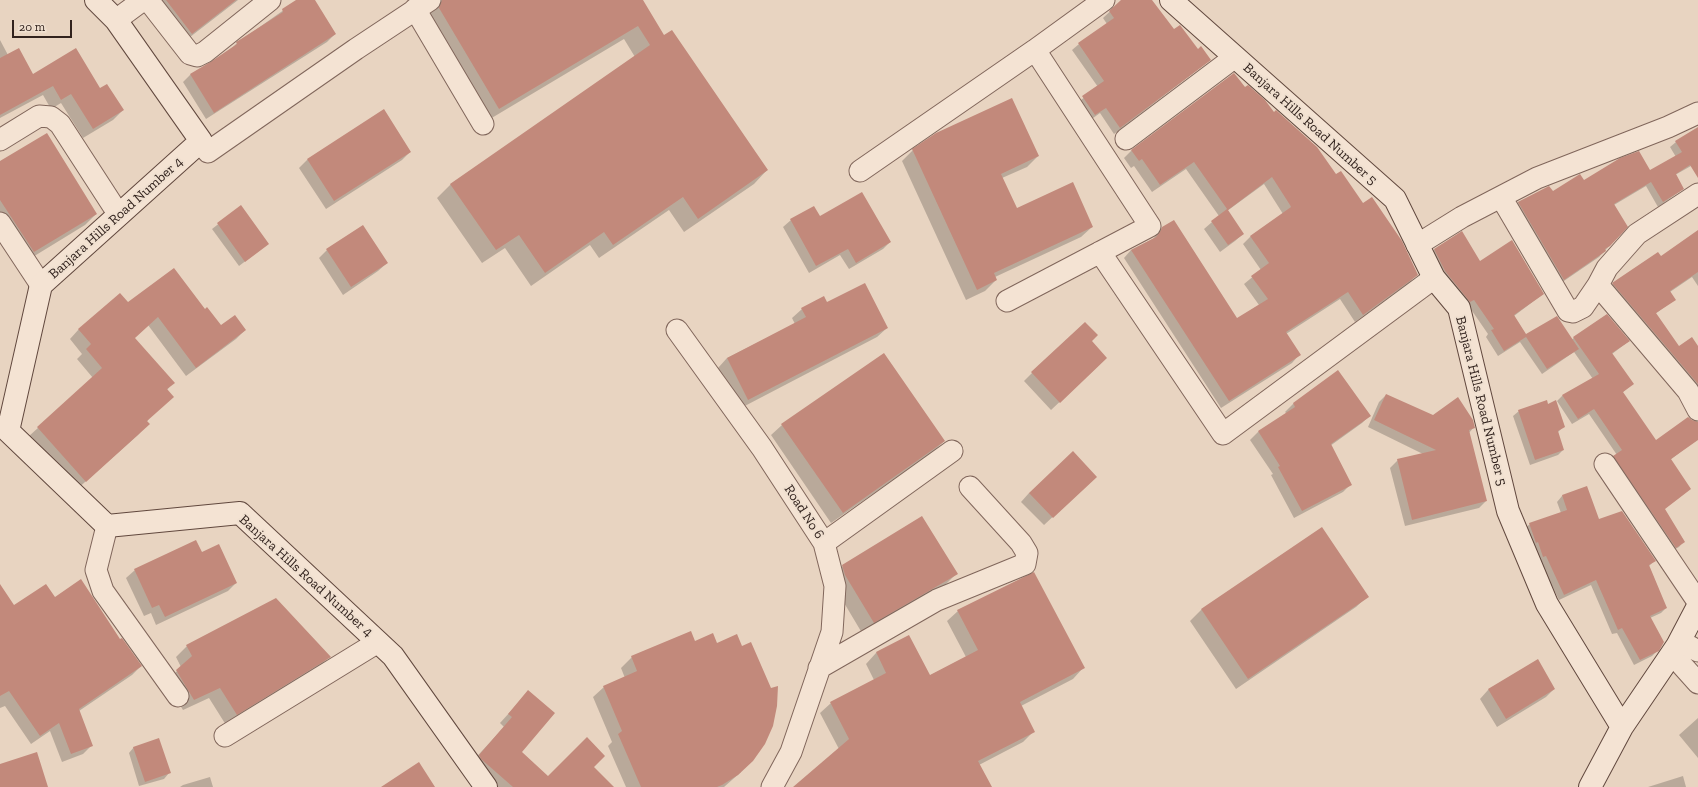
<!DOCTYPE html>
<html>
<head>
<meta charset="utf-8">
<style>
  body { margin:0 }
  #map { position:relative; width:1698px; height:787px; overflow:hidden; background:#e8d4c1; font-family:"Zilla Slab",serif }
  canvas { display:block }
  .scale { position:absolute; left:12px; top:20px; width:60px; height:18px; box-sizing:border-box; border:2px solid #31221d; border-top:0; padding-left:5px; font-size:12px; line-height:14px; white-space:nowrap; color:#31221d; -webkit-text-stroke:3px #f0e0d0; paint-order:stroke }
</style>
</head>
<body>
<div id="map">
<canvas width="1698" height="787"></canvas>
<div class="scale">20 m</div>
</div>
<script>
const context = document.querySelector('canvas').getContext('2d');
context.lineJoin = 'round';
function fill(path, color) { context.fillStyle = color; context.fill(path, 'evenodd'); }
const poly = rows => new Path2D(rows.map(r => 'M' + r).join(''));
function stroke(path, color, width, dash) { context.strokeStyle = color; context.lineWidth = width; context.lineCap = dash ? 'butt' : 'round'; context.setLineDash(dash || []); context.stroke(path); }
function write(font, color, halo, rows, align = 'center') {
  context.font = font + ' "Zilla Slab",serif'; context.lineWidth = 4; context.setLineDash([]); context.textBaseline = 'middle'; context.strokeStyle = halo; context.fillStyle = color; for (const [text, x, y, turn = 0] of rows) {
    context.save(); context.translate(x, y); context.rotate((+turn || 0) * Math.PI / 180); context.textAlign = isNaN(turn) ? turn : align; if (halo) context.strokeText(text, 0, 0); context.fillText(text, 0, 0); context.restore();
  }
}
const shadow = poly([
  [147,0,238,0,181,44],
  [298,0,314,0,335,34,327,42,206,119,183,82,190,75,213,62,229,51,237,43],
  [442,0,642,0,664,37,767,170,754,184,684,232,669,210,599,258,590,245,531,286,505,248,482,263,437,198,451,184,635,57,624,39,485,122,428,13],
  [1122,0,1151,0,1174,30,1210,60,1114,134,1100,113,1089,121,1077,103,1098,87,1072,50,1079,44,1107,24,1103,18],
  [0,40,8,55,33,75,100,89,123,110,113,120,83,138,61,103,51,109,43,95,0,118],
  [1245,89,1274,113,1336,175,1363,204,1417,274,1410,282,1355,322,1340,299,1286,334,1299,355,1292,363,1221,408,1124,258,1131,250,1153,239,1162,228,1237,319,1259,305,1244,284,1261,270,1243,244,1250,237,1283,214,1264,184,1227,211,1243,234,1235,241,1220,252,1204,229,1219,216,1186,169,1152,192,1134,166,1131,168,1124,158,1132,150],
  [384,111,410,152,402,160,326,209,299,168,307,160],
  [1698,128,1698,162,1675,175,1683,189,1658,207,1646,186,1614,205,1610,245,1599,257,1558,285,1513,208,1518,202,1549,187,1552,192,1584,181,1650,171,1676,157,1670,147,1676,142],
  [913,150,1038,156,1027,167,1002,178,1016,209,1092,227,1081,237,995,277,996,280,985,291,966,300,902,161],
  [0,163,96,214,85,225,23,263,0,227],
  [240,207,268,244,239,266,212,229],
  [819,217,890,242,883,249,849,269,840,255,809,273,783,227,791,220],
  [1698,231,1698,286,1692,277,1670,292,1674,300,1655,314,1678,347,1698,348,1698,397,1608,290,1613,284,1660,258],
  [1461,233,1480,262,1543,294,1514,316,1526,335,1571,340,1606,315,1629,341,1612,354,1632,384,1622,393,1656,441,1695,441,1670,460,1664,510,1684,541,1679,547,1670,552,1609,462,1617,455,1589,414,1572,424,1557,401,1562,396,1593,379,1574,352,1542,374,1520,342,1498,356,1486,337,1488,334,1468,305,1429,255,1434,250],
  [327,250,387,263,378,271,343,295,319,258],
  [128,303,204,310,221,326,245,330,236,339,186,376,148,325,134,338,173,383,167,390,139,434,76,490,28,437,93,378,77,359,82,354,70,339,79,329],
  [826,304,887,328,877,337,739,409,718,368,727,358,795,324,792,318,802,309],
  [1091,341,1098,366,1051,410,1024,381,1032,373],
  [1338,372,1369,416,1362,423,1330,446,1351,484,1343,492,1294,518,1271,475,1273,474,1250,440,1258,432,1287,414,1285,412,1293,404],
  [1386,395,1433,416,1474,427,1469,433,1486,501,1479,508,1405,526,1390,468,1398,460,1423,454,1368,427,1379,402],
  [1519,411,1564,426,1557,433,1563,450,1558,455,1530,465,1513,416],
  [782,425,944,441,933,452,831,523,771,435],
  [1087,485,1044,525,1021,502,1029,493],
  [1586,488,1598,521,1654,561,1649,566,1666,608,1661,613,1650,618,1658,650,1652,656,1634,665,1617,633,1612,634,1591,585,1559,600,1524,529,1530,524,1561,513,1557,502,1562,496],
  [1322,529,1367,597,1356,607,1236,689,1190,621,1201,610],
  [201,553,236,583,228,591,156,625,151,613,144,616,126,578,135,570],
  [843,566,956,574,945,585,862,633,834,586,832,577],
  [0,586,14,606,55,598,120,640,141,666,132,675,79,711,92,745,83,754,62,762,50,731,31,744,5,706,0,708],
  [958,611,1083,668,1073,679,1021,706,1034,731,1023,742,979,765,990,787,796,787,839,749,820,713,831,703,874,680,866,664,876,653,908,636,929,676,966,657,947,621],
  [695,642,742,647,741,772,724,787,626,787,608,746,612,742,593,697,604,687,625,678,621,668,632,657],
  [187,646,329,657,318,668,226,725,209,698,183,710,166,682,181,667,176,657],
  [1537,661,1554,689,1546,697,1497,727,1480,699,1488,690],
  [529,691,520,752,548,778,593,767,613,787,495,787,470,764,504,727,500,723],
  [1698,718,1698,758,1679,735],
  [134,747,169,773,164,779,139,786,129,753],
  [1683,776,1686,787,1648,787],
  [210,777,213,787,180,787,183,785]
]);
const building = poly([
  [166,0,236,0,192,34],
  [296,0,315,0,336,34,214,113,190,74,212,61,237,44,236,42,241,39,283,12,282,9],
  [442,0,643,0,664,35,672,30,768,170,698,219,683,197,613,245,604,232,545,273,519,235,496,250,450,184,650,45,638,26,499,109,439,8],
  [1121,0,1152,0,1174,29,1180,25,1198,49,1201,46,1211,60,1120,128,1106,108,1095,115,1082,96,1104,81,1078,43,1114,18,1109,11],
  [19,48,33,74,76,48,100,88,107,84,124,110,93,129,71,94,61,100,53,86,0,115,0,58],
  [1234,73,1245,87,1248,85,1265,100,1274,112,1276,110,1317,147,1336,174,1341,171,1363,203,1372,197,1402,241,1418,275,1363,315,1348,292,1286,332,1301,355,1229,401,1131,250,1156,237,1160,232,1162,227,1174,220,1237,318,1268,299,1251,276,1269,263,1250,236,1291,207,1290,205,1272,177,1228,210,1244,234,1228,245,1211,221,1227,209,1194,162,1160,185,1142,159,1139,161,1131,150],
  [1012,98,1039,156,1001,174,1017,208,1073,182,1093,227,994,273,997,280,977,290,912,149,936,133],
  [384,109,411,152,334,201,307,159],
  [1698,127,1698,178,1690,165,1676,174,1684,189,1663,202,1651,182,1614,204,1628,227,1610,246,1605,249,1606,251,1564,280,1518,202,1549,186,1553,191,1580,174,1584,180,1620,158,1639,151,1650,170,1682,152,1675,141],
  [47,133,97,214,34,252,0,200,0,161],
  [862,192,891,242,856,263,848,249,816,266,790,219,814,206,820,216],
  [241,205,269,244,245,262,217,223],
  [363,225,388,263,351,287,326,249],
  [1698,230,1698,272,1670,291,1676,300,1656,313,1679,346,1692,337,1698,346,1698,384,1612,283,1658,252,1661,256],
  [1462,231,1480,261,1512,240,1544,294,1514,315,1526,334,1557,316,1579,349,1547,369,1526,337,1504,351,1491,330,1494,329,1474,300,1470,302,1445,271,1434,249],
  [174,268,205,309,207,307,221,325,235,315,246,330,196,368,158,317,135,338,175,383,167,389,174,397,147,421,150,424,86,482,37,427,102,368,86,349,91,344,78,329,120,293,128,302],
  [865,283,888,328,748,400,727,358,806,317,801,308,824,296,827,302],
  [1607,314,1630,341,1612,353,1634,384,1623,392,1656,440,1688,417,1692,420,1698,422,1698,440,1671,459,1691,489,1665,509,1685,542,1676,548,1613,456,1622,450,1594,409,1578,419,1562,395,1599,374,1573,337],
  [1085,322,1098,335,1092,341,1107,358,1060,403,1031,372],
  [884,353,945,441,843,513,781,424],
  [1338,370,1371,416,1331,444,1352,485,1302,511,1278,467,1280,466,1258,431,1295,407,1293,403],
  [1386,394,1433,415,1458,397,1473,420,1475,428,1469,430,1487,501,1412,520,1397,459,1436,450,1374,420],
  [1547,400,1548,404,1556,400,1565,427,1558,431,1564,450,1535,460,1518,410],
  [1073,451,1097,477,1053,518,1029,493],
  [1587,486,1599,519,1622,511,1656,561,1649,565,1667,608,1650,616,1664,642,1659,651,1640,660,1622,628,1618,630,1596,580,1564,595,1546,556,1543,557,1538,542,1536,543,1529,523,1567,510,1562,495],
  [922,516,958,574,874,623,845,575,842,565],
  [1322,527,1369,597,1248,679,1201,609],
  [196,540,202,552,219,544,237,583,165,617,159,605,152,608,134,569],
  [1034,572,1085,668,1020,702,1035,732,978,761,992,787,793,787,849,739,830,702,886,673,876,652,909,635,930,675,978,650,957,610],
  [81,579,120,639,122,638,142,666,79,709,93,746,71,754,59,723,40,736,9,691,0,696,0,584,14,605,46,584,55,597],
  [276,598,331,657,237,715,220,688,194,700,176,670,192,656,186,645],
  [691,631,695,641,713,633,717,643,737,634,742,646,751,642,771,688,778,686,777,706,773,726,765,744,753,761,738,775,722,785,717,787,641,787,618,734,622,731,603,686,637,671,631,656],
  [1538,659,1555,689,1506,719,1488,689],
  [528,690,555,713,522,752,548,776,587,737,605,756,594,767,614,787,513,787,481,759,479,755,512,717,508,714],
  [159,738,171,773,145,782,133,747],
  [37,752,48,787,0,787,0,764],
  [419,762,435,787,381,787]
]);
const street = poly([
  [148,0,190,54,197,56,205,52,270,0],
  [415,9,483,124],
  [116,20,143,0],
  [1126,139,1235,57],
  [0,140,39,116,51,117,60,124,119,215],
  [208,152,356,49,430,0],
  [860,171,1035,50],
  [1501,197,1568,311,1573,312,1583,307,1598,285,1607,268,1637,234,1698,194],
  [0,223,41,285],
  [1417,245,1462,217,1537,178,1668,127,1698,113],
  [1100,252,1223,434,1434,278],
  [1598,285,1688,391,1698,410],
  [1007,301,1150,226,1035,50,1104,0],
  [677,330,762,448,824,543,835,586,832,632,791,752,772,787],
  [1605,464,1698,602],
  [107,526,96,570,103,591,178,696],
  [824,543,952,451],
  [1680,641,1698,651],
  [1672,654,1698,683],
  [819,668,937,600,1025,564,1027,553,1021,543,970,487],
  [225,736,378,642]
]);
const secondary = poly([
  [96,0,116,20,201,141,41,285,8,431,107,526,240,513,393,656,486,787],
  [1171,0,1395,199,1434,278,1459,308,1508,511,1547,604,1622,727],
  [1590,787,1622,727,1677,646,1698,606]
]);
const streetNames = [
  ["Banjara Hills Road Number 5",1310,124,42],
  ["Banjara Hills Road Number 4",116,218,-42],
  ["Banjara Hills Road Number 5",1481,401,76],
  ["Road No 6",804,512,57],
  ["Banjara Hills Road Number 4",306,576,42]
];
fill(shadow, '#0003');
fill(building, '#c2897b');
stroke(street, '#80665b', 23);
stroke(secondary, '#61483e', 24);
stroke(street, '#f4e3d3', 21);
stroke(secondary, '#f4e3d3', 22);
write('14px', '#31221d', '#f0e0d0', streetNames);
</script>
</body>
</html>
